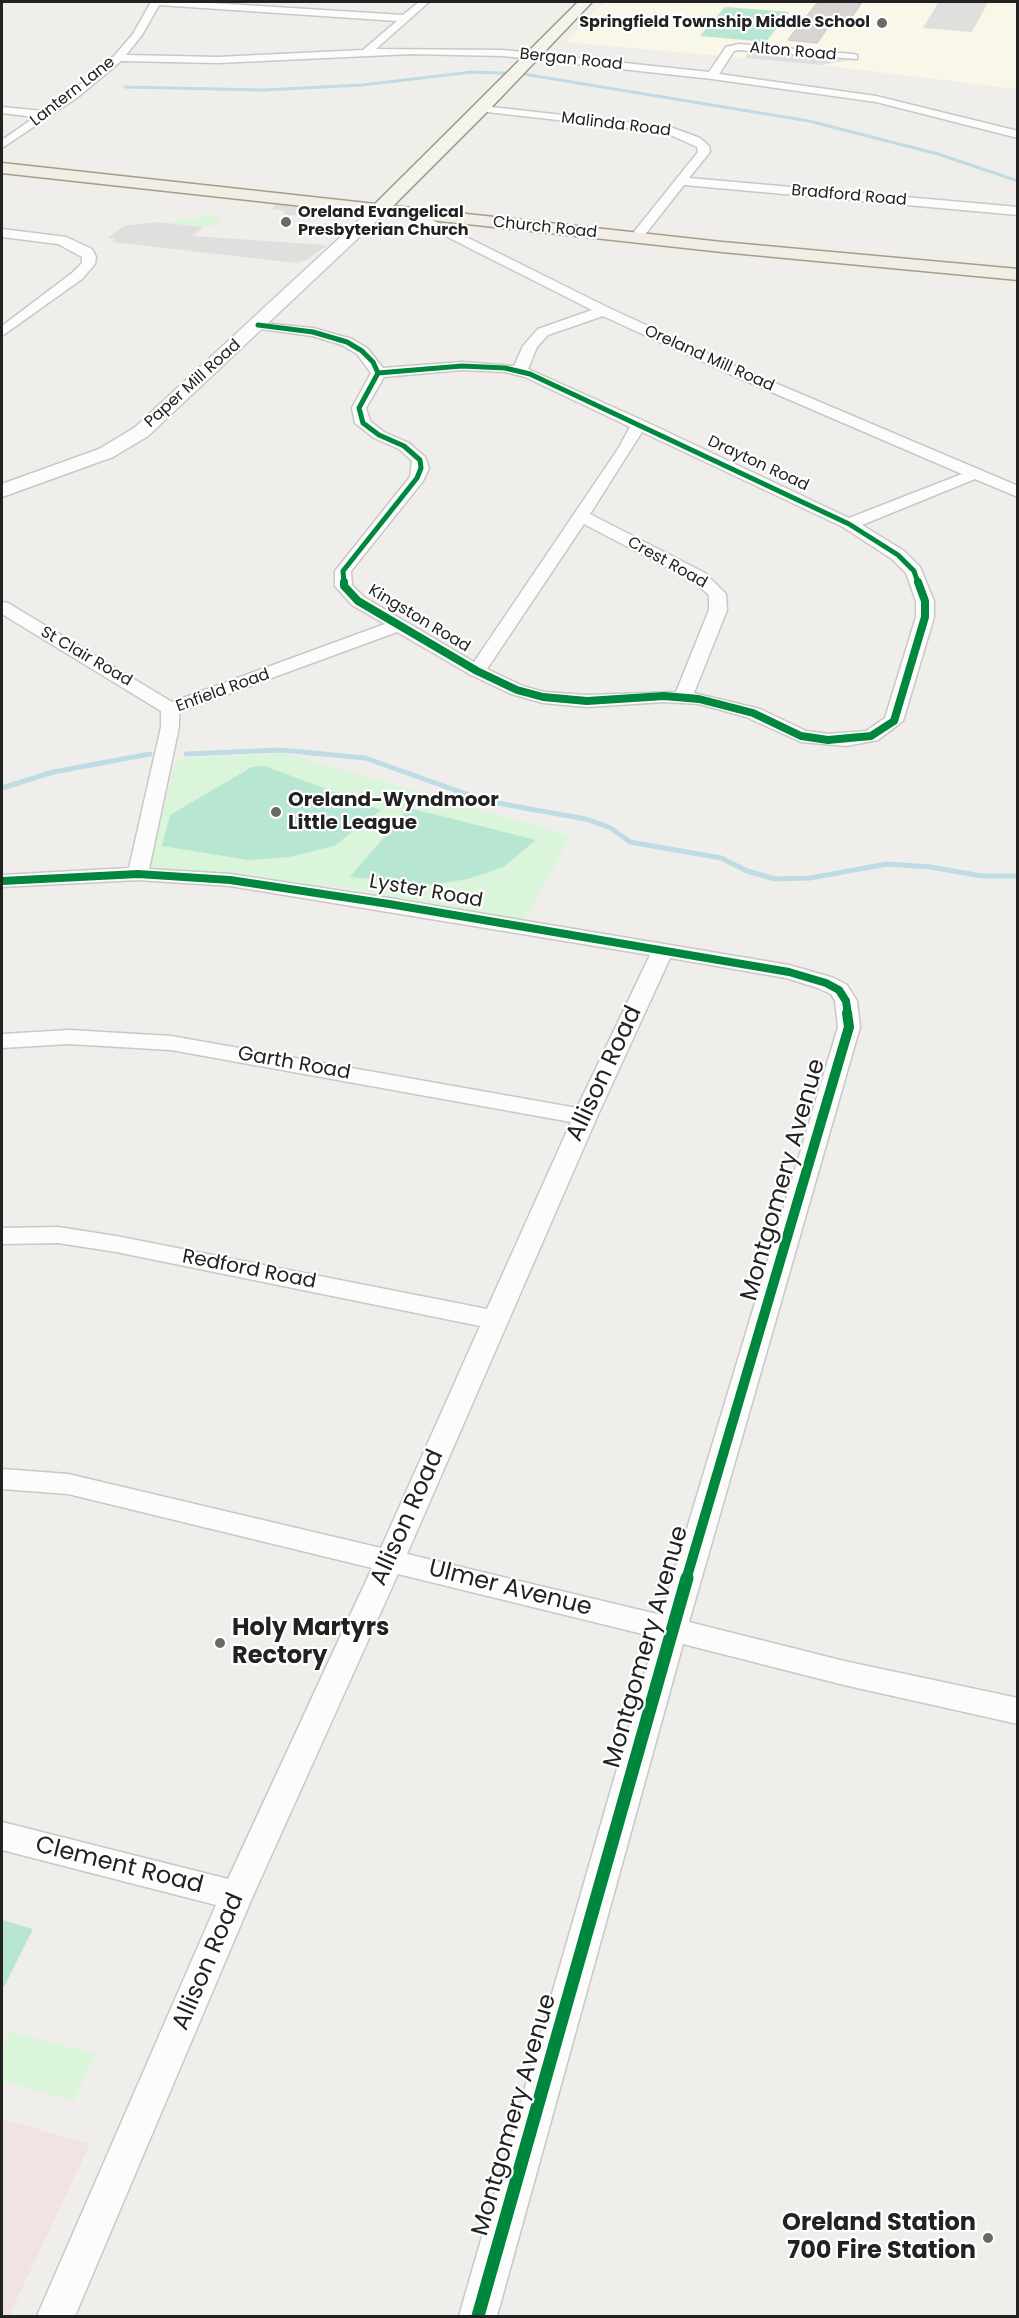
<!DOCTYPE html>
<html>
<head>
<meta charset="utf-8">
<style>
  body { margin:0 }
  #map { position:relative; width:1019px; height:2318px; overflow:hidden; background:#f0eeeb; font-family:Poppins,sans-serif }
  canvas { display:block }
  .frame { position:absolute; inset:0; border:3px solid #222; pointer-events:none }
</style>
</head>
<body>
<div id="map">
<canvas width="1019" height="2318"></canvas>
<div class="frame"></div>
</div>
<script>
const context = document.querySelector('canvas').getContext('2d');
context.lineJoin = 'round';
function fill(path, color) { context.fillStyle = color; context.fill(path, 'evenodd'); }
const poly = rows => new Path2D(rows.map(r => 'M' + r).join(''));
function stroke(path, color, width, dash) { context.strokeStyle = color; context.lineWidth = width; context.lineCap = dash ? 'butt' : 'round'; context.setLineDash(dash || []); context.stroke(path); }
function write(font, color, halo, rows, align = 'center') {
  context.font = font + ' Poppins,sans-serif'; context.lineWidth = 4.5; context.setLineDash([]); context.textBaseline = 'middle'; context.strokeStyle = halo; context.fillStyle = color; for (const [text, x, y, turn = 0] of rows) {
    context.save(); context.translate(x, y); context.rotate((+turn || 0) * Math.PI / 180); context.textAlign = isNaN(turn) ? turn : align; if (halo) context.strokeText(text, 0, 0); context.fillText(text, 0, 0); context.restore();
  }
}
const commercial = poly([
  [2,2119,90,2144,9,2316,2,2316]
]);
const education = poly([
  [605,2,1017,2,1017,87,1009,88,820,65,565,42]
]);
const park = poly([
  [202,215,222,217,211,227,173,223,179,218,196,220],
  [284,753,571,836,524,920,340,887,148,868,176,759],
  [10,2031,95,2054,74,2101,2,2081,2,2049]
]);
const pitch = poly([
  [725,7,789,12,766,42,700,36],
  [265,766,381,810,334,846,289,857,248,860,162,846,170,815,252,767],
  [409,808,536,840,503,867,468,879,429,885,350,877],
  [2,1920,33,1929,4,1987,2,1986]
]);
const parking = poly([
  [939,2,988,2,972,32,923,28],
  [749,51,850,60,820,65,745,58],
  [278,202,337,208,334,211,340,213,338,216,329,215,327,219,282,214,285,211,271,209],
  [157,222,204,227,192,236,327,245,307,260,296,263,112,242,116,239,108,238,124,226]
]);
const streamFar1 = poly([
  [125,87,263,90,362,85,472,72,523,74,809,121,938,154,1018,181]
]);
const stream = poly([
  [186,754,281,750,365,758,486,801,586,819,611,828,630,842,721,858,747,871,775,879,810,878,887,864,930,867,982,876,1018,876],
  [2,788,53,772,150,754]
]);
const building = poly([
  [818,2,862,2,847,24,831,23,817,43,788,40,818,2]
]);
const minor = poly([
  [151,2,195,2,403,15,419,2,429,2,376,49,503,50,709,72,726,47,739,44,853,54,857,55,857,59,739,50,734,51,719,74,876,96,1018,131,1018,138,876,102,712,79,503,56,411,54,218,63,121,61,78,97,2,148,2,140,35,117,2,113,2,107,43,111,70,93,114,56,133,34,151,2],
  [159,5,397,21,363,50,218,57,126,55,142,35,159,5],
  [482,106,670,127,700,138,709,146,710,152,689,178,1018,207,1018,215,684,185,640,241,635,242,629,238,698,152,697,147,664,132,478,111,476,109,482,106],
  [408,208,609,308,735,366,1018,486,1018,497,975,479,862,525,904,551,920,567,934,601,934,617,903,721,878,740,846,746,801,742,746,717,699,704,664,702,587,707,543,703,511,694,471,675,397,632,179,712,179,727,149,869,230,874,389,898,789,965,834,978,847,985,857,1001,860,1027,689,1622,844,1661,1018,1698,1018,1724,844,1685,683,1644,497,2316,459,2316,655,1637,398,1574,253,1896,75,2316,37,2316,216,1905,2,1850,2,1822,228,1879,372,1568,68,1494,2,1489,2,1469,68,1474,381,1548,480,1326,116,1252,58,1243,2,1244,2,1228,58,1227,116,1236,487,1309,571,1122,171,1050,69,1044,2,1048,2,1034,69,1030,171,1036,577,1108,650,955,230,886,138,880,2,887,2,875,129,868,161,727,161,711,2,614,2,602,8,603,172,702,385,624,352,605,335,586,335,571,410,477,412,461,399,449,374,438,355,423,352,408,371,373,357,354,342,345,312,336,253,328,253,322,313,328,352,339,367,348,383,368,462,362,514,366,523,346,538,329,592,310,404,215,402,212,408,208],
  [603,316,725,372,962,474,849,518,644,421,528,369,537,347,548,335,603,316],
  [462,370,505,372,525,377,630,427,618,449,474,662,364,597,352,585,351,571,423,481,429,468,425,457,409,443,384,432,370,421,366,408,384,377,462,370],
  [642,432,843,527,892,559,906,573,916,601,916,617,885,718,866,731,828,734,806,731,760,709,694,693,727,610,726,594,705,573,590,514,642,432],
  [584,524,693,581,709,595,709,610,676,692,587,695,544,692,523,686,487,669,584,524],
  [670,958,786,978,818,988,831,994,835,1001,838,1027,661,1615,407,1554,597,1117,670,958],
  [2,229,66,237,92,249,96,257,95,264,82,279,2,336,2,326,72,273,82,263,82,257,58,244,2,237,2,229]
]);
const tertiary = poly([
  [380,204,388,209,386,212,148,436,113,457,2,497,2,484,99,449,134,428,374,206,380,204]
]);
const secondary = poly([
  [578,2,592,2,487,112,386,213,374,213,371,209,374,205,578,2]
]);
const primary = poly([
  [2,163,722,242,1018,269,1018,280,722,252,2,173,2,163]
]);
const cyclewayFar3 = poly([
  [258,325,313,332,347,342,362,351,373,362,378,373],
  [378,373,462,366,505,368,530,374,849,524,898,555,914,571,918,583],
  [344,583,343,571,417,478,421,468,420,460,404,446,379,435,363,423,359,408,378,373]
]);
const cyclewayFar2 = poly([
  [344,582,344,586,358,601,477,671,517,690,543,697,587,701,664,696,699,699,753,713,801,736,828,740,871,736,894,721,925,617,925,601,918,582],
  [2,881,138,874,230,880,389,904,789,972,826,983,839,990,846,1001,848,1015]
]);
const cyclewayFar1 = poly([
  [686,1580,849,1027,847,1013]
]);
const cycleway = poly([
  [478,2316,687,1578]
]);
const markers = [
  [882,23,6,"#6a6968"],
  [286,222,6,"#6a6968"],
  [276,812,6,"#6a6968"],
  [220,1643,6,"#6a6968"],
  [988,2238,6,"#6a6968"]
];
const farPoinames = [
  ["Springfield Township Middle School",870,23],
  ["Oreland Evangelical",298,213,"left"],
  ["Presbyterian Church",298,231,"left"]
];
const farStreetnames = [
  ["Alton Road",793,52,5],
  ["Bergan Road",571,60,6],
  ["Lantern Lane",73,92,-38],
  ["Malinda Road",616,125,7],
  ["Bradford Road",849,196,5],
  ["Church Road",545,228,6],
  ["Oreland Mill Road",709,359,24],
  ["Paper Mill Road",193,384,-42],
  ["Drayton Road",758,464,25],
  ["Crest Road",667,563,29],
  ["Kingston Road",419,619,31],
  ["St Clair Road",86,657,30],
  ["Enfield Road",223,691,-20]
];
const poiNames = [
  ["Oreland-Wyndmoor",288,801],
  ["Little League",288,824]
];
const streetNames = [
  ["Lyster Road",426,892,10],
  ["Garth Road",294,1064,10],
  ["Redford Road",249,1270,11]
];
const nearStreetnames = [
  ["Allison Road",605,1074,-65],
  ["Montgomery Avenue",784,1180,-74],
  ["Allison Road",408,1518,-66],
  ["Ulmer Avenue",510,1589,14],
  ["Montgomery Avenue",647,1647,-74],
  ["Clement Road",119,1866,14],
  ["Allison Road",209,1962,-67],
  ["Montgomery Avenue",515,2115,-74]
];
const nearPoinames = [
  ["Holy Martyrs",232,1629],
  ["Rectory",232,1657],
  ["Oreland Station",976,2224,"right"],
  ["700 Fire Station",976,2252,"right"]
];
fill(commercial, '#f1e3e1');
fill(education, '#f8f7e8');
fill(park, '#daf5da');
fill(pitch, '#b7e6d2');
fill(parking, '#e0dfde');
stroke(streamFar1, '#bfdbe3', 3);
stroke(stream, '#bfdbe3', 5);
fill(building, '#d7d4d2');
stroke(building, '#d3d0cc', 1.5);
stroke(minor, '#c9c8c7', 3);
stroke(tertiary, '#c9c8c7', 3);
stroke(secondary, '#999a82', 3);
stroke(primary, '#a79c86', 3);
fill(minor, '#fdfcfc');
fill(tertiary, '#fdfcfc');
fill(secondary, '#f4f4ed');
fill(primary, '#f3ede7');
stroke(cyclewayFar3, '#00873e', 5);
stroke(cyclewayFar2, '#00873e', 8);
stroke(cyclewayFar1, '#00873e', 10);
stroke(cycleway, '#00873e', 13);
for (const [x, y, r, color] of markers) { const dot = new Path2D(); dot.arc(x, y, r, 0, 2 * Math.PI); context.fillStyle = color; context.fill(dot); stroke(dot, '#fff', 2); }
write('bold 16px', '#222', '#fff', farPoinames, 'right');
write('16px', '#222', '#fff', farStreetnames);
write('bold 20px', '#222', '#fff', poiNames, 'left');
write('20px', '#222', '#fff', streetNames);
write('24px', '#222', '#fff', nearStreetnames);
write('bold 24px', '#222', '#fff', nearPoinames, 'left');
</script>
</body>
</html>
